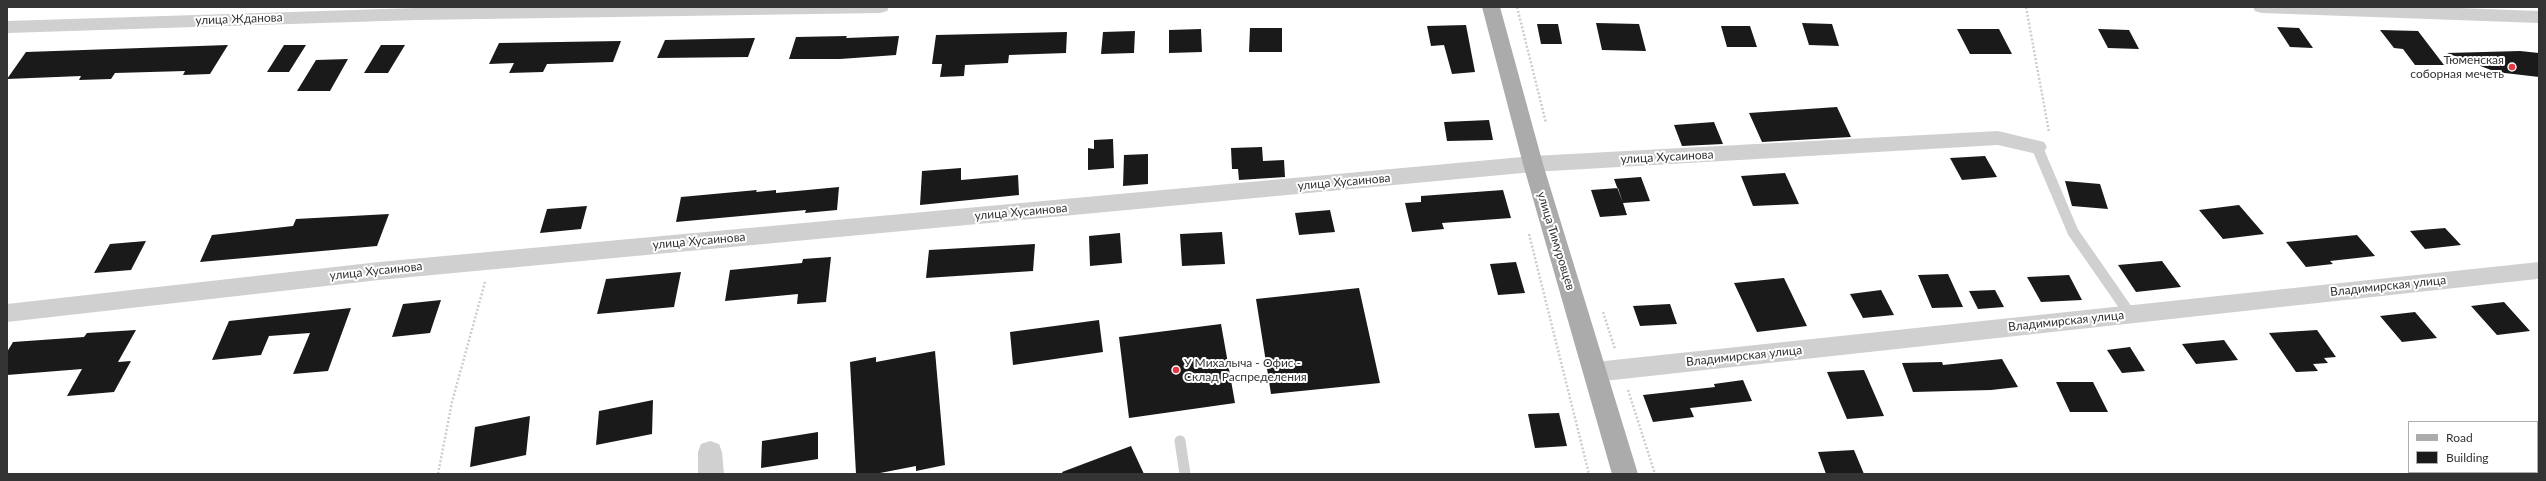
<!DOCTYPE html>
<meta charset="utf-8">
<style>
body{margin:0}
#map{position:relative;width:2546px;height:481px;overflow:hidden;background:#fff;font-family:Lato,sans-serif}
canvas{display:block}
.frame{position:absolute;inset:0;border:8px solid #333;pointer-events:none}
.legend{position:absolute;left:2408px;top:421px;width:130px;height:52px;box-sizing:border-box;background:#fff;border:1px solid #adadad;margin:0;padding:5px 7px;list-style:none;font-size:12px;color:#333}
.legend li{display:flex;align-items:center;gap:8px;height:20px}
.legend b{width:20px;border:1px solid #adadad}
</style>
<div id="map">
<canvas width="2546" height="481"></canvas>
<div class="frame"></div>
<ul class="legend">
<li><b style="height:5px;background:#ababab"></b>Road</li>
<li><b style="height:11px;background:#1a1a1a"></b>Building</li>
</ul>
</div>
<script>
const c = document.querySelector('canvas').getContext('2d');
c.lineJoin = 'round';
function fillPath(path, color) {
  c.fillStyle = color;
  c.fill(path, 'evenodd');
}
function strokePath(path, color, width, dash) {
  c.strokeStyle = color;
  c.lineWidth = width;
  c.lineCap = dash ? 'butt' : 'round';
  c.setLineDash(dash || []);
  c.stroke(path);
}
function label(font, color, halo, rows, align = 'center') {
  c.font = font + ' Lato,sans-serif';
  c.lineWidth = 4;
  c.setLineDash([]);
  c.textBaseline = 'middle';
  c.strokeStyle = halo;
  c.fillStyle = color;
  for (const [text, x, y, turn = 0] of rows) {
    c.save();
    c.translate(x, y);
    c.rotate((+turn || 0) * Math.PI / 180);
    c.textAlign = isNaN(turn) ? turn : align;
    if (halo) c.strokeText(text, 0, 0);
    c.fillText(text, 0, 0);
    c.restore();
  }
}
fillPath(new Path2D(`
 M1596,23l43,1 7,27 -44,-1z
 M1802,23l30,1 7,22 -30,-1z
 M1537,24h21l4,20h-21z
 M1466,25l9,47 -23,2 -8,-29 -13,1 -4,-20z
 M1721,26h29l7,21h-30z
 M2277,27l22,1 14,20 -23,-1z
 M1250,28h32v24h-33z
 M1201,29l1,23 -33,1v-23z
 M1957,29h42l13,25h-42z
 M2098,29l31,1 10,19 -31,-1z
 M2380,30l38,1 26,34h-29l-12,-16 -9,-1z
 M1135,31l-1,22 -33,1 2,-22z
 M1067,32l-1,21 -57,2 -1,8 -43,2 -1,11 -24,1 2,-13h-10l4,-29z
 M847,36l-1,2 53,-2 -3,19 -56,4h-51l7,-22z
 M755,38l-7,19 -91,1 8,-18z
 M621,41l-8,21 -66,2 -4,8 -34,1 5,-10 -25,1 10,-21z
 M228,45l-18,29 -27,1 2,-4 -70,2 -4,6 -32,1 2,-4 -74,3 19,-27z
 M284,45h22l-17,27h-22z
 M381,45h24l-17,28h-24z
 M2520,51l19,2v24l-43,-5 -49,-19z
 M348,59l-18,32h-33l19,-31z
 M1837,107l14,30 -89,5 -13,-29z
 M1489,120l4,20 -46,1 -3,-19z
 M1714,122l9,22 -41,2 -8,-21z
 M1113,139l1,29 -26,2v-22l6,1v-9z
 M1262,147l1,14 21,-1 1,17 -46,3 -1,-11h-6l-1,-21z
 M1148,154v30l-25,2 1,-31z
 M1985,156l12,21 -35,3 -12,-22z
 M961,168v12l57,-5 1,20 -99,10 2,-34z
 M1785,173l14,31 -46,2 -12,-30z
 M1641,177l9,24 -27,2 -9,-24z
 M2065,181l35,3 8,25 -36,-3z
 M839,187l-2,23 -32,3 1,-3 -130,12 5,-25 76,-7 -1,2 20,-2v3z
 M1618,188l9,27 -27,2 -9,-27z
 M1503,190l8,28 -69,5 2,6 -32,3 -7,-29 16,-1v-6z
 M2239,205l25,29 -41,5 -24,-29z
 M587,206l-6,23 -41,4 7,-24z
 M1330,210l5,22 -36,3 -4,-22z
 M389,214l-12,32 -177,16 12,-27 81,-9 3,-7z
 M2445,228l16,17 -36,4 -15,-18z
 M1222,232l3,32 -43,2 -2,-32z
 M1120,233l2,30 -32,3 -1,-30z
 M2357,235l18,21 -45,5 3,3 -27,3 -20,-25z
 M146,241l-15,29 -37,3 16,-29z
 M1035,244l-2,27 -107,7 3,-28z
 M831,257l-5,45 -29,2 1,-10 -73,7 5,-31 72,-7 1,-4z
 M2162,261l19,26 -45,5 -18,-27z
 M1516,262l9,31 -27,2 -8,-31z
 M681,272l-7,35 -77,7 9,-35z
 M1948,274l15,33 -31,1 -14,-33z
 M2069,275l13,25 -41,2 -14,-25z
 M1784,278l23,48 -50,6 -23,-49z
 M1359,288l21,95 -109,11 -15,-95z
 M1881,290l13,25 -31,3 -13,-24z
 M1995,290l9,17 -26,2 -9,-18z
 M441,300l-11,33 -38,4 11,-33z
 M2504,302l26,29 -33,4 -26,-29z
 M1670,304l7,20 -37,2 -7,-20z
 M351,308l-23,63 -35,3 17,-41 -41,3 -8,19 -49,5 17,-39z
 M2415,312l22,26 -35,4 -22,-26z
 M1099,320l4,32 -90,13 -3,-33z
 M1221,324l14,79 -106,15 -10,-81z
 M136,330l-18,32 13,-1 -17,31 -47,4 15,-27 -75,6v-23l6,-10 71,-5 3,-4z
 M2317,330l19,27 -12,1 4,5 -15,1 5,7 -22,1 -27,-39z
 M2224,340l14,20 -42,4 -14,-20z
 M2130,347l15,24 -23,2 -15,-23z
 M935,351l10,114 -29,6v-5l-41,8h-19l-6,-112 26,-5v5z
 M2002,359l16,28 -27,3 -78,2 -11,-29 40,-1 1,3z
 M1864,370l20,46 -37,3 -20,-47z
 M1743,380l9,21 -62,7 4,9 -41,5 -10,-27 72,-8 -1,-3z
 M2056,382h37l15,30h-38z
 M653,400l-1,34 -56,11 3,-34z
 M1559,413l8,33 -32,2 -7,-34z
 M530,416l-4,39 -56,12 5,-40z
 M818,432v27l-57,9 1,-27z
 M1131,446l13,28h-81l-1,-2z
 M1854,450l10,24h-38l-8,-22z`), '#1a1a1a');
strokePath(new Path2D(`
 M1517,7l29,116
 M2026,7l23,125
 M1529,234l60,240
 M1603,312l12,37
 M1628,390l27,84
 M438,474l14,-72 33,-120`), '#cdcdcd', 2.5, [2, 2]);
strokePath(new Path2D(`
 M2037,147l36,85 57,82
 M1180,441l5,33`), '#d0d0d0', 11);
fillPath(new Path2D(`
 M889,7l-2,4 -7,2 -464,7 -409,13v-12l409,-13z
 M2253,7h179l107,4v12l-277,-10 -7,-2z
 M1998,131l46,11 3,5 -3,5 -7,2 -39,-9 -465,27 -1154,108 -372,42v-18l372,-42 1154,-106z
 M2539,262v16l-2,1 -942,103 -8,-3 -4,-7 4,-7 8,-3z
 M710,441l9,3 3,8 2,22h-26v-22l3,-8z`), '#d0d0d0');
fillPath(new Path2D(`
 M1482,7h18l43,157 95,310h-26l-89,-310z`), '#ababab');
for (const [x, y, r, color] of [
 [2512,67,4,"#e63946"],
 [1176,370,4,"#e63946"]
]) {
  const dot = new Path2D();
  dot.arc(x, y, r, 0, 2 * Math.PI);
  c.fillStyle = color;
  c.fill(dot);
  strokePath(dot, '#fff', 1.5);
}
label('12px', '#333', '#fff', [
 ["улица Жданова",239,19,-2],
 ["улица Хусаинова",1667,157,-3],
 ["улица Хусаинова",1344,182,-5],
 ["улица Хусаинова",1021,212,-5],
 ["улица Хусаинова",699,241,-5],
 ["улица Тимуровцев",1556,241,73],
 ["улица Хусаинова",376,271,-6],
 ["Владимирская улица",2388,286,-6],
 ["Владимирская улица",2066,321,-6],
 ["Владимирская улица",1744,356,-6]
]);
label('12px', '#333', '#fff', [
 ["Тюменская",2504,60],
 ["соборная мечеть",2504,74],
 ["У Михалыча - Офис -",1184,363,"left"],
 ["Склад Распределения",1184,377,"left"]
], 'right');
</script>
